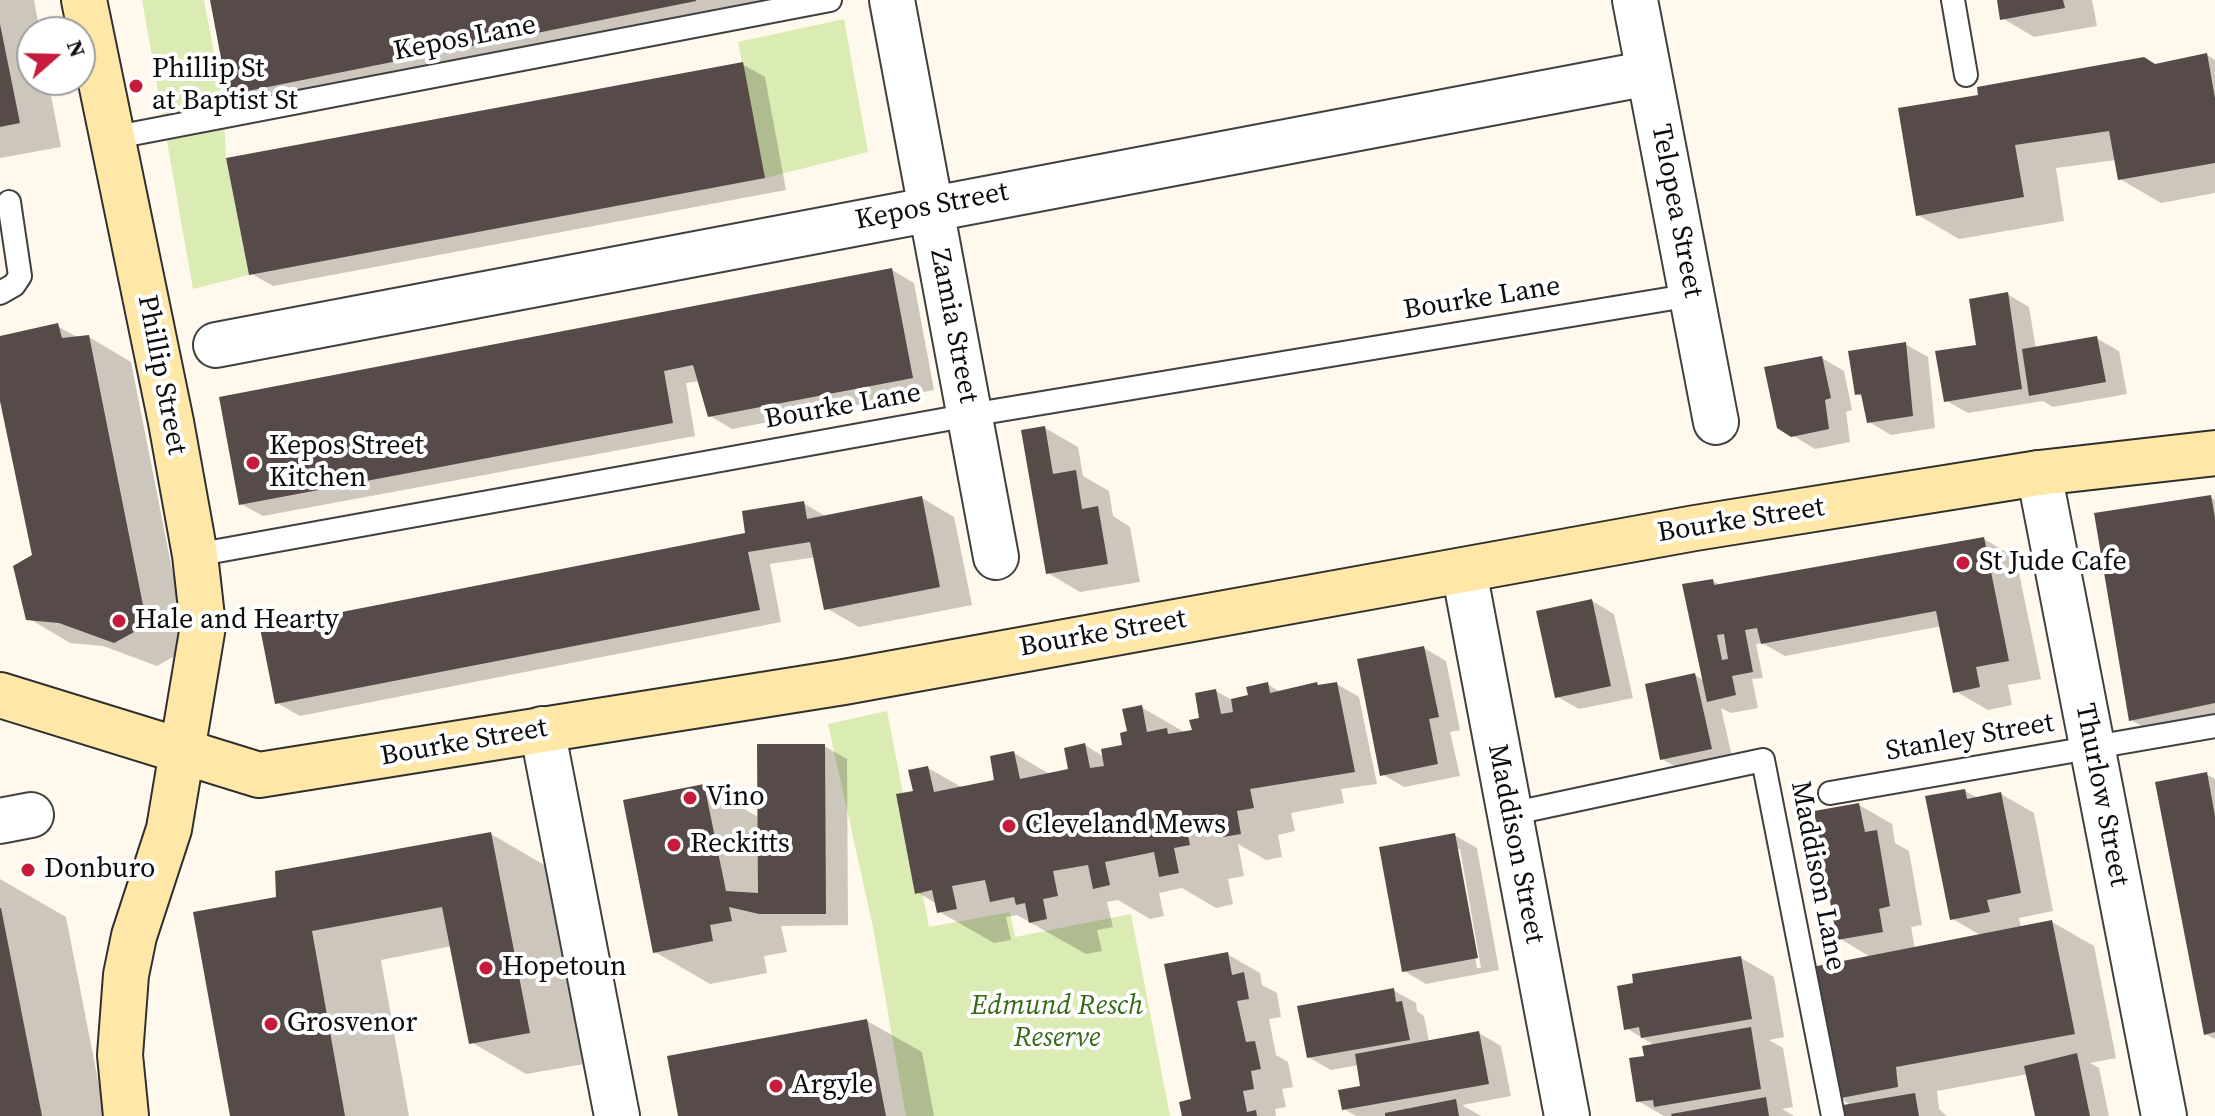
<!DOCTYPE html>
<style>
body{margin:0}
#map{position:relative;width:2215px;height:1116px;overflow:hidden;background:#fff8ec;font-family:"Source Serif 4",serif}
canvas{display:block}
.north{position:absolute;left:16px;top:16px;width:80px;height:80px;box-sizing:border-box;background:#fff;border:2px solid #9e9e9e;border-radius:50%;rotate:70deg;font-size:22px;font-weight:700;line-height:32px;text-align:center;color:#0d0d0d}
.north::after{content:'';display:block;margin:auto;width:28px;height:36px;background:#c71b3d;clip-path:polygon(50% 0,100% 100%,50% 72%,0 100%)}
</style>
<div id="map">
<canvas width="2215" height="1116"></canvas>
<div class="north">N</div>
</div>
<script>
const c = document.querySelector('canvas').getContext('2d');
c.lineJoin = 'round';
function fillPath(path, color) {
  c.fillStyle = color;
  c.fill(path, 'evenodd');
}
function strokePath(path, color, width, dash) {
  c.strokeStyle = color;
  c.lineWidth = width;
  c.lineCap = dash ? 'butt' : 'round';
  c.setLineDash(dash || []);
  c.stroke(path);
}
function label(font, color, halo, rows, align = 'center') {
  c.font = font + ' "Source Serif 4",serif';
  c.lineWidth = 8;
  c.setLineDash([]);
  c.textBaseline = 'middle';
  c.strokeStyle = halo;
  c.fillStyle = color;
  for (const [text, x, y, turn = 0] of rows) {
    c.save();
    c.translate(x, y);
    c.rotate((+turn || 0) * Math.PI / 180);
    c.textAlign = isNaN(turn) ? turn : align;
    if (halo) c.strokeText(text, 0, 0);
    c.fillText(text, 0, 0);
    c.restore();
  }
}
fillPath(new Path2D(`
 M142,0h62l19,101 3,57 23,117 -56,14z
 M844,19l24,133 -103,26 -27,-136z
 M887,711l42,216 81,-15 5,25 116,-23 39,202h-264l-33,-189 -45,-203z`), '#daecb3');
fillPath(new Path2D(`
 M0,0h34l6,32h-8v48h16l13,67 -61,11z
 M212,0h573l-533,106 -22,-13z
 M1999,0h93l5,26 -63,11 -32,-19z
 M2207,55l8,5v133l-54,10 -41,-24 -4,-19 -60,8 8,53 -105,18 -41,-24 63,-118z
 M742,64l23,13 21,113 -513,96 -23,-13z
 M892,270l22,13 20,107 -202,39 -22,-13 -10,-35 -14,2 9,53 -432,80 -22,-12z
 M2007,294l22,13 7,42 60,-11 23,13 8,43 -74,13 -10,-6 -75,12 -23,-13z
 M57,326l22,12 10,-1 42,25 55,278 -8,14 -21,12 -54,-20 -33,-3 -42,-25 6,-63 -34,-164v-53z
 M1905,344l23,13 7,71 -44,7 -22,-13 -5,-24 -7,-4z
 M1822,358l22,13 8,39 -6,2 4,30 -35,7 -23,-14z
 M1045,428l33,19 5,29 26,15 4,25 17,11 10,55 -60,10 -32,-19z
 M2210,497l5,3v235l-43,9 -41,-24z
 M922,498l32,19 18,88 -113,22 -33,-19 -10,-51 -46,7 11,58 -481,94 -23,-13 471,-169 55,-31 24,14z
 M1984,539l32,19 25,121 -33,6 4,20 -24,5 -33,-19 -13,-65 -157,30 -23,-13 -6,1 7,34 -11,1 6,29 -27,5 -10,-5 12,53 -48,11 -23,-13 33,-84 10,6 8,-100 9,5z
 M1592,601l22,13 19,84 -54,11 -23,-13z
 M1424,648l22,13 14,69 -10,2 10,44 -56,11 -22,-13z
 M1267,684l15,9 55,-9 22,13 18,87 -36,5 3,14 -53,10 4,18 -17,4 4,22 -16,3 -28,-16 6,32 -16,3 5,25 -17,4 -34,-20 -23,5 5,23 -14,3 -32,-19 -11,2 6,25 -16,3 5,21 -16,3 -69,-39 -11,2 5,23 -17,3 -56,-32 -1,-7 -20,-12 -2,-99 13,-25 35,20 34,-7 17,-28 37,22 20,-5 14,-25 19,12 20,-11 17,-39 45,26 8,-2 22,-40 16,9 19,-3z
 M824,746l23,13 1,166 -67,1 6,26 -23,4 3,17 -57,11 -55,-32 49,-166 56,32z
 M2206,774l9,5v260l-10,-5z
 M1965,791l13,7 23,-4 33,19 19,98 -34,7 2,10 31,-6 42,24 22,112 -26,5 9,5 10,48h-73l-8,-42 -91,17 2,18 8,7h-100l5,-10 -14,-9 34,-139 -33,-20 20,-133 33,19 3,19 14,8 13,74 -11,2 4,22 67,-13 -31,-18z
 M491,834l55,32 38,198 -58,10 -55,-32 -19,-96 -71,14 28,156h-177l47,-217z
 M1454,835l23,13 22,122 -73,14 -22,-13zM1456,849h4l21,119h-4z
 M0,879l66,38 39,199h-105z
 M1227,954l33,19 2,12 15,8 4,24 -12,2 7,36 12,7 5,25 -11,2 4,18 -11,2 1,7h-92l9,-15z
 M1741,958l33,19 10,60 -15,3 14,8 10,59 -11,2 12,7h-130l-26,-15 8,-43 10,-12 -30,-18z
 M1393,990l23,13 1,8 7,5 5,26 50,-9 22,13 10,50 -49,9 19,11h-125l-12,-7 19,-21 -4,-23 -28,5 -23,-13z
 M867,1021l55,31 12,64h-254z`), '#0003');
fillPath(new Path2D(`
 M210,0h486v1l-468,94z
 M1997,0h66l2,8 -65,12z
 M0,24l20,99 -20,4z
 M2207,53l8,45v65l-97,17 -9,-49 -94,14 9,52 -108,19 -18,-108 80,-13 -1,-8 167,-30 11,7z
 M743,62l22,116 -516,97 -23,-117z
 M892,268l21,110 -205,39 -15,-52 -29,6 9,52 -434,82 -20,-108z
 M2008,292l14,97 -78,13 -9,-51 41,-6 -7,-46z
 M58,323l4,15 27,-3 56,280 -9,16 -22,12 -55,-20 -33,-3 -13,-54 19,-11 -32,-154v-65z
 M2097,336l9,46 -77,14 -7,-47z
 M1906,342l7,74 -46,7 -6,-29 -6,1 -7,-44z
 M1822,356l9,42 -6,2 4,29 -38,8 -14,-9 -13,-61z
 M1045,426l8,48 23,-4 6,39 16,-3 10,58 -62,10 -25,-144z
 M2211,495l4,23v185l-86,18 -35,-208z
 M922,496l18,91 -116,23 -14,-68 -62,10 12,58 -485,94 -15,-76 485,-95 -3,-22 62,-10 3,18z
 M1984,537l25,124 -33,6 4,20 -27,6 -17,-82 -175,33 -4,-16 -12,2 8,42 -21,4 4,19 -29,7 -25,-118 31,-5 1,6zM1724,634l4,25 -6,1 -5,-25z
 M1592,599l19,87 -56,12 -19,-87z
 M1424,646l15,71 -10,2 9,45 -58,12 -23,-117z
 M1695,673l17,76 -52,11 -15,-76z
 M1268,682l2,11 47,-11 1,3 19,-3 18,90 -105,17 4,19 -17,3 4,23 -18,3 -5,-23 -33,6 5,25 -16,3 5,25 -20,4 -5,-25 -49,10 5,23 -17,4 -5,-24 -35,6 5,25 -15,3 4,20 -18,4 -4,-20 -9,2 -2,-8 -24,5 -5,-22 -33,6 5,23 -20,4 -5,-23 -17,4 -19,-100 17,-3 -5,-21 20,-4 6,26 60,-12 -4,-24 24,-5 6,28 48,-10 -4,-21 21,-5 5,25 14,-2 -3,-17 21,-4 -2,-12 7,-2 -5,-22 20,-4 5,27 20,-4 1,6 24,-4 -3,-10 10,-2 -4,-25 21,-4 5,25 12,-2 -2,-13 17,-4 -2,-8z
 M757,744h68l1,170h-67l-30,-7 3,14 -22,4 3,16 -60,12 -30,-153 81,-16 22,107 32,2z
 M2207,772l8,44v216l-11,3 -49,-253z
 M1965,789l2,10 34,-7 20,101 -34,7 3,12 -40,8 -25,-124z
 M1859,803l6,29 12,-2 13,76 -11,3 4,23 -46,8 -23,-129z
 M491,832l39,201 -61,11 -27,-137 -130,24 33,185h-115l-37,-204 83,-15 -1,-26z
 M1455,833l23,125 -76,14 -23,-125z
 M0,908h1l41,208h-42z
 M2052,920l23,114 -179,33 2,20 -62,12 -24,-132z
 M1228,952l4,23 12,-3 5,27 -12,2 9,41 9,-1 6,28 -10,2 3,18 -11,2 4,21 9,-2 1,6h-75l-3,-14 12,-3 -27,-135z
 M1741,956l11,63 -111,19 -2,-11 -15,3 -7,-44 16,-3 -1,-9z
 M1394,988l2,14 6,-1 8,39 -103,18 -10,-52z
 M867,1019l19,97h-208l-11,-60z
 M1751,1027l10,62 -107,18 -1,-7 -17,2 -7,-44 15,-2 -2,-10z
 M1479,1031l10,53 -147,26 -4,-20 22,-4 -5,-32z
 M2077,1053l13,63h-55l-11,-50z
 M1915,1093l4,23h-74l-2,-11z
 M1766,1097l3,19h-97l-1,-2z
 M1456,1099l3,17h-74v-3z`), '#564b48');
const lane = new Path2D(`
 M1953,0l13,75
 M111,138l719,-138
 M0,293l14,-8 6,-9 -11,-74
 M195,555l775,-140 722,-120
 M1830,793l385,-67
 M1510,814l253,-54 70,356`);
const street = new Path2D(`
 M892,0l104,557
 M1635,0l81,422
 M216,345l1433,-272
 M2039,473l125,643
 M1464,571l103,545
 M542,729l75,387
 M0,821l31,-6`);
const secondary = new Path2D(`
 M84,0l87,422 24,133 8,71 -34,203 -35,107 -8,39 -6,80 6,61
 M0,695l259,80 585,-93 851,-154 344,-55 176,-20`);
strokePath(lane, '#404040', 26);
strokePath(street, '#404040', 48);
strokePath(secondary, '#2f2f2f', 48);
strokePath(lane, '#fff', 22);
strokePath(street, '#fff', 44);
strokePath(secondary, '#ffe8a7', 44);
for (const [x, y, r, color] of [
 [136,86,8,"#c71b3d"],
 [253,463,8,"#c71b3d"],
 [1963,563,8,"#c71b3d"],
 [119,621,8,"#c71b3d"],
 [690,798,8,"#c71b3d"],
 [1009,826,8,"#c71b3d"],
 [674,845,8,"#c71b3d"],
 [28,870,8,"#c71b3d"],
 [486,968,8,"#c71b3d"],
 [271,1024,8,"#c71b3d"],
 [776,1086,8,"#c71b3d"]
]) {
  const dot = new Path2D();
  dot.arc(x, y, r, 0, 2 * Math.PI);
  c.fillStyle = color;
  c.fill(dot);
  strokePath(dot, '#fff', 3);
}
label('28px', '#0d0d0d', '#fff', [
 ["Kepos Lane",465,39,-11],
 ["Kepos Street",932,207,-11],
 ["Telopea Street",1676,211,79],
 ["Bourke Lane",1482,299,-9],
 ["Zamia Street",953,326,79],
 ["Phillip Street",161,375,79],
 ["Bourke Lane",843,407,-10],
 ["Bourke Street",1741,521,-9],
 ["Bourke Street",1103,634,-10],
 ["Stanley Street",1970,738,-10],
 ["Bourke Street",464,743,-10],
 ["Thurlow Street",2101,795,79],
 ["Maddison Street",1515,844,79],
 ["Maddison Lane",1817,876,79]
]);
label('28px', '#0d0d0d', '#fff', [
 ["Phillip St",152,70],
 ["at Baptist St",152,102],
 ["Kepos Street",269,447],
 ["Kitchen",269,479],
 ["St Jude Cafe",1979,563],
 ["Hale and Hearty",135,621],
 ["Vino",706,798],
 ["Cleveland Mews",1025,826],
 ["Reckitts",690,845],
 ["Donburo",44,870],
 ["Hopetoun",502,968],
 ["Grosvenor",287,1024],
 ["Argyle",792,1086]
], 'left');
label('italic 28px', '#366918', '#fff', [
 ["Edmund Resch",1057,1007],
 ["Reserve",1057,1039]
]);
</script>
